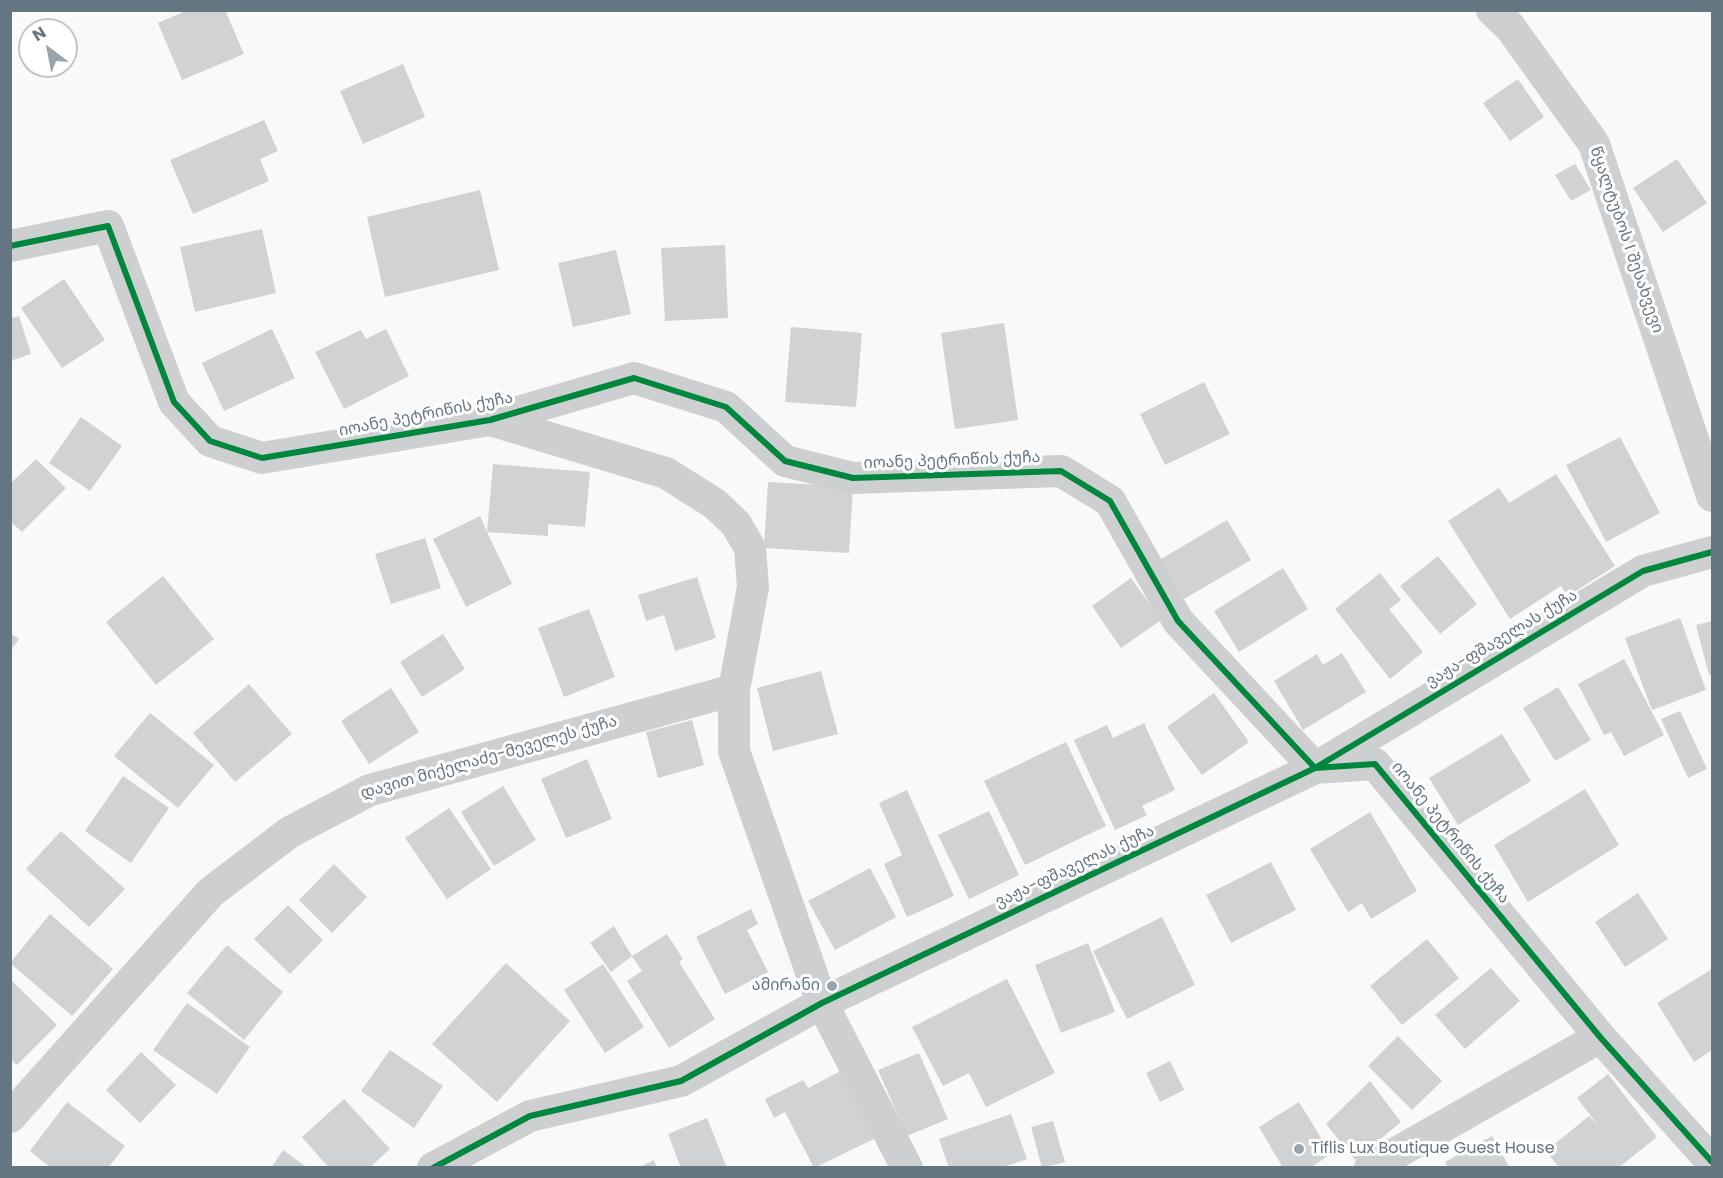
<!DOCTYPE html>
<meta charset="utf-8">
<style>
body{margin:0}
#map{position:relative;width:1723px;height:1178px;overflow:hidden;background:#f9f9f9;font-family:Poppins,sans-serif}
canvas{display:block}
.frame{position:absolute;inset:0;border:12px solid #657683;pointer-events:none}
.north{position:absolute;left:18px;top:18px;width:60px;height:60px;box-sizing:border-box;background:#fff;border:2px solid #c1c8cd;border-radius:50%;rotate:328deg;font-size:16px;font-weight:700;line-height:24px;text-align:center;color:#657683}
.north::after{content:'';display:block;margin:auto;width:21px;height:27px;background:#99a4ac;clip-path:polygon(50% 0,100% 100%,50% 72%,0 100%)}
</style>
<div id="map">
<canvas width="1723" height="1178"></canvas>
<div class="frame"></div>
<div class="north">N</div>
</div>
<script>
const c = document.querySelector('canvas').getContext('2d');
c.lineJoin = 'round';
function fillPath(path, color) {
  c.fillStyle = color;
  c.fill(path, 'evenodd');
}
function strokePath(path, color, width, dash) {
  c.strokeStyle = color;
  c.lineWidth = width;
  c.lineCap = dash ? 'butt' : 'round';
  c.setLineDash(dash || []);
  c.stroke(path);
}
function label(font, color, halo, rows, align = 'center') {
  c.font = font + ' Poppins,"Noto Sans Georgian",sans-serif';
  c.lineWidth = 6;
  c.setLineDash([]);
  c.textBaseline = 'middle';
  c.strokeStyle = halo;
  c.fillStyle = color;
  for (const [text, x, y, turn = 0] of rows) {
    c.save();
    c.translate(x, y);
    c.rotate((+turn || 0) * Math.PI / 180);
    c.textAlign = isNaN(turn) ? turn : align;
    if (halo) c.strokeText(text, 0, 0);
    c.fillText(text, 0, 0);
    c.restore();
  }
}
fillPath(new Path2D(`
 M188,10h37l19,44 -62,26 -24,-57z
 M403,64l22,53 -62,27 -23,-53z
 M1518,79l26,38 -34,24 -27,-38z
 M264,120l14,31 -18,8 9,22 -76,33 -23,-54z
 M1677,159l30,44 -44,29 -30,-44z
 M1575,164l16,26 -20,11 -16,-26z
 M480,190l19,80 -114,27 -18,-80z
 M262,229l14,64 -81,19 -15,-65z
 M725,245l3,73 -63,3 -4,-73z
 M616,250l15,64 -58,13 -15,-64z
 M64,279l41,61 -43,28 -41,-60z
 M19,316l12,38 -21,7v-42z
 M1004,323l14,97 -63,9 -14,-96z
 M791,327l71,6 -6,74 -71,-5z
 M272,329l23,49 -71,33 -22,-48z
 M386,329l23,47 -65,33 -29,-57 46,-22 5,9z
 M1204,382l26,52 -65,31 -25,-51z
 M81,417l41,29 -32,45 -41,-28z
 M1620,437l40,76 -54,29 -40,-77z
 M36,459l30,29 -44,44 -12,-11v-37z
 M493,464l97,8 -5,55 -37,-3v12l-61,-4 25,52 -46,23 -33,-68 47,-23 7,16z
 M1556,474l59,92 -47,30 -7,-10 -51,33 -62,-98 51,-33 10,15z
 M768,482l85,5 -4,66 -85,-5z
 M1227,520l24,40 -67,39 -23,-40z
 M425,538l16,50 -50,16 -16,-50z
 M1438,556l39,48 -37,30 -40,-48z
 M1283,568l25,41 -69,43 -25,-41z
 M1380,573l21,27 -12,9 34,43 -33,27 -55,-70z
 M163,576l51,63 -58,46 -50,-63z
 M697,577l19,61 -41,13 -11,-36 -18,6 -8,-26z
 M1131,578l30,42 -40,28 -29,-42z
 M589,609l26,68 -51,20 -26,-69z
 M1680,618l26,72 -54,20 -27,-72z
 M1712,621v53l-3,1 -13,-50z
 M10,633l9,6 -9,12z
 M443,634l22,35 -43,28 -22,-35z
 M1342,653l24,39 -63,38 -29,-49 43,-27 6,11z
 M1624,659l40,76 -40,21 -13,-24 -7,3 -26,-51z
 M821,671l17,63 -65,17 -16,-63z
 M249,684l43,50 -57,48 -42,-49z
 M1558,687l33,53 -36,21 -32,-53z
 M391,688l28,44 -50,32 -28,-43z
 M1214,693l35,49 -47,33 -35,-48z
 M1680,711l27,58 -19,9 -27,-59z
 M150,713l64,52 -36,43 -64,-52z
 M692,720l12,45 -46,13 -12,-46z
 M1144,723l31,67 -33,16 5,9 -32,15 -41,-90 33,-15 6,13z
 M1502,734l29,47 -73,44 -29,-47z
 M1066,742l40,84 -81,39 -41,-84z
 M587,759l25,60 -46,19 -25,-59z
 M123,776l46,32 -38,55 -46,-32z
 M503,786l33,54 -42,26 -33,-54z
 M1585,789l34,56 -91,57 -34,-57z
 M907,790l47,106 -47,21 -23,-53 18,-9 -23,-52z
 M449,808l42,61 -44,30 -42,-61z
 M989,811l30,64 -50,24 -31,-64z
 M1370,812l47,79 -46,28 -9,-16 -14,9 -38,-63z
 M61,831l64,58 -36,38 -63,-58z
 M1271,862l25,48 -65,33 -25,-48z
 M334,864l33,33 -35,36 -33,-33z
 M870,868l26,49 -61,33 -27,-49z
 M1638,893l30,46 -43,28 -30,-45z
 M288,905l35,35 -33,34 -36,-35z
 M751,909l7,15 -11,6 21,42 -43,22 -29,-57z
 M50,914l63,55 -41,47 -62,-53z
 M1162,917l33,68 -68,34 -34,-68z
 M614,926l18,30 35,-22 16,25 -4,3 36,57 -46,29 -42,-67 15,-10 -10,-15 -21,16 -21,-29z
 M1427,939l32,39 -57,47 -32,-39z
 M1088,943l27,69 -54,21 -26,-68z
 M227,945l56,47 -39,48 -57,-47z
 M506,963l64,58 -73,81 -65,-58z
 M603,964l41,63 -39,26 -41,-63z
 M1491,968l29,33 -55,48 -30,-34z
 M1712,969v81l-18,12 -37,-59z
 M10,979l47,46 -40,40 -7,-6z
 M1007,979l48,94 -69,34 -17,-34 -26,13 -31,-59z
 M187,1003l63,44 -33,47 -64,-44z
 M1398,1036l44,45 -30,29 -44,-44z
 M390,1050l53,36 -29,42 -53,-37z
 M141,1052l35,33 -36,38 -34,-33z
 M919,1053l29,66 -41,17 -29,-66z
 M1170,1061l14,29 -24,12 -14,-29z
 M843,1070l35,67 -64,31 -29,-56 -11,6 -9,-19 38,-19 5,8z
 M1608,1074l49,63 -39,31h-59l-13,-17 43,-35 9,9 -21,-27z
 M1370,1081l31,41 -46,38 -29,-36z
 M344,1099l46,50 -21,19h-40l-27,-31z
 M67,1102l58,44 -17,22h-57l-21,-17z
 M1299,1102l32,52 -21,14h-27l-24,-41z
 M1011,1114l16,45 -26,9h-52l-10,-29z
 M707,1118l20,50h-46l-13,-34z
 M1053,1121l12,41 -23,6 -11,-41z
 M1492,1136l18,32h-62l-3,-6z
 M283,1150l25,18h-37z
 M654,1160l3,8h-20z`), '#d0d2d3');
strokePath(new Path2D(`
 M1492,10l18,17 84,117 118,352
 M10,246l98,-20 66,176 36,39 52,17 228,-38 144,-42 92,29 59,54 68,17 208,-7 49,30 68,120 137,147 60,-4 225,273 112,125
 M490,420l176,53 49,31 21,20 14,24 3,39 -19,103v61l88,252 85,165
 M10,1117l201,-225 79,-60 80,-42 364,-100
 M433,1168l97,-52 151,-35 141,-78 493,-235 328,-197 69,-19
 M1370,1168l230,-131`), '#cecfd0', 32);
strokePath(new Path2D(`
 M10,246l98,-20 66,176 36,39 52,17 228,-38 144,-42 92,29 59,54 68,17 208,-7 49,30 68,120 137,147 60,-4 225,273 112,125
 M433,1168l97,-52 151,-35 141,-78 493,-235 328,-197 69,-19`), '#00873e', 6);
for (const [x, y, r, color] of [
 [832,986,6,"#99a4ac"],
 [1299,1149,6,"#99a4ac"]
]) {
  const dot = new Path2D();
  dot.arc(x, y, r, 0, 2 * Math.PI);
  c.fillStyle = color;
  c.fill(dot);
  strokePath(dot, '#fff', 2);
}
label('16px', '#657683', '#fff', [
 ["წყალტუბოს I შესახვევი",1626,240,71],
 ["იოანე პეტრიწის ქუჩა",426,415,-11],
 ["იოანე პეტრიწის ქუჩა",952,461,-2],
 ["ვაჟა-ფშაველას ქუჩა",1502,639,-31],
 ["დავით მიქელაძე-მეველეს ქუჩა",489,758,-16],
 ["იოანე პეტრიწის ქუჩა",1450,833,51],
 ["ვაჟა-ფშაველას ქუჩა",1075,867,-25]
]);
label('16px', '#657683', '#fff', [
 ["ამირანი",820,986],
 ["Tiflis Lux Boutique Guest House",1311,1149,"left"]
], 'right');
</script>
